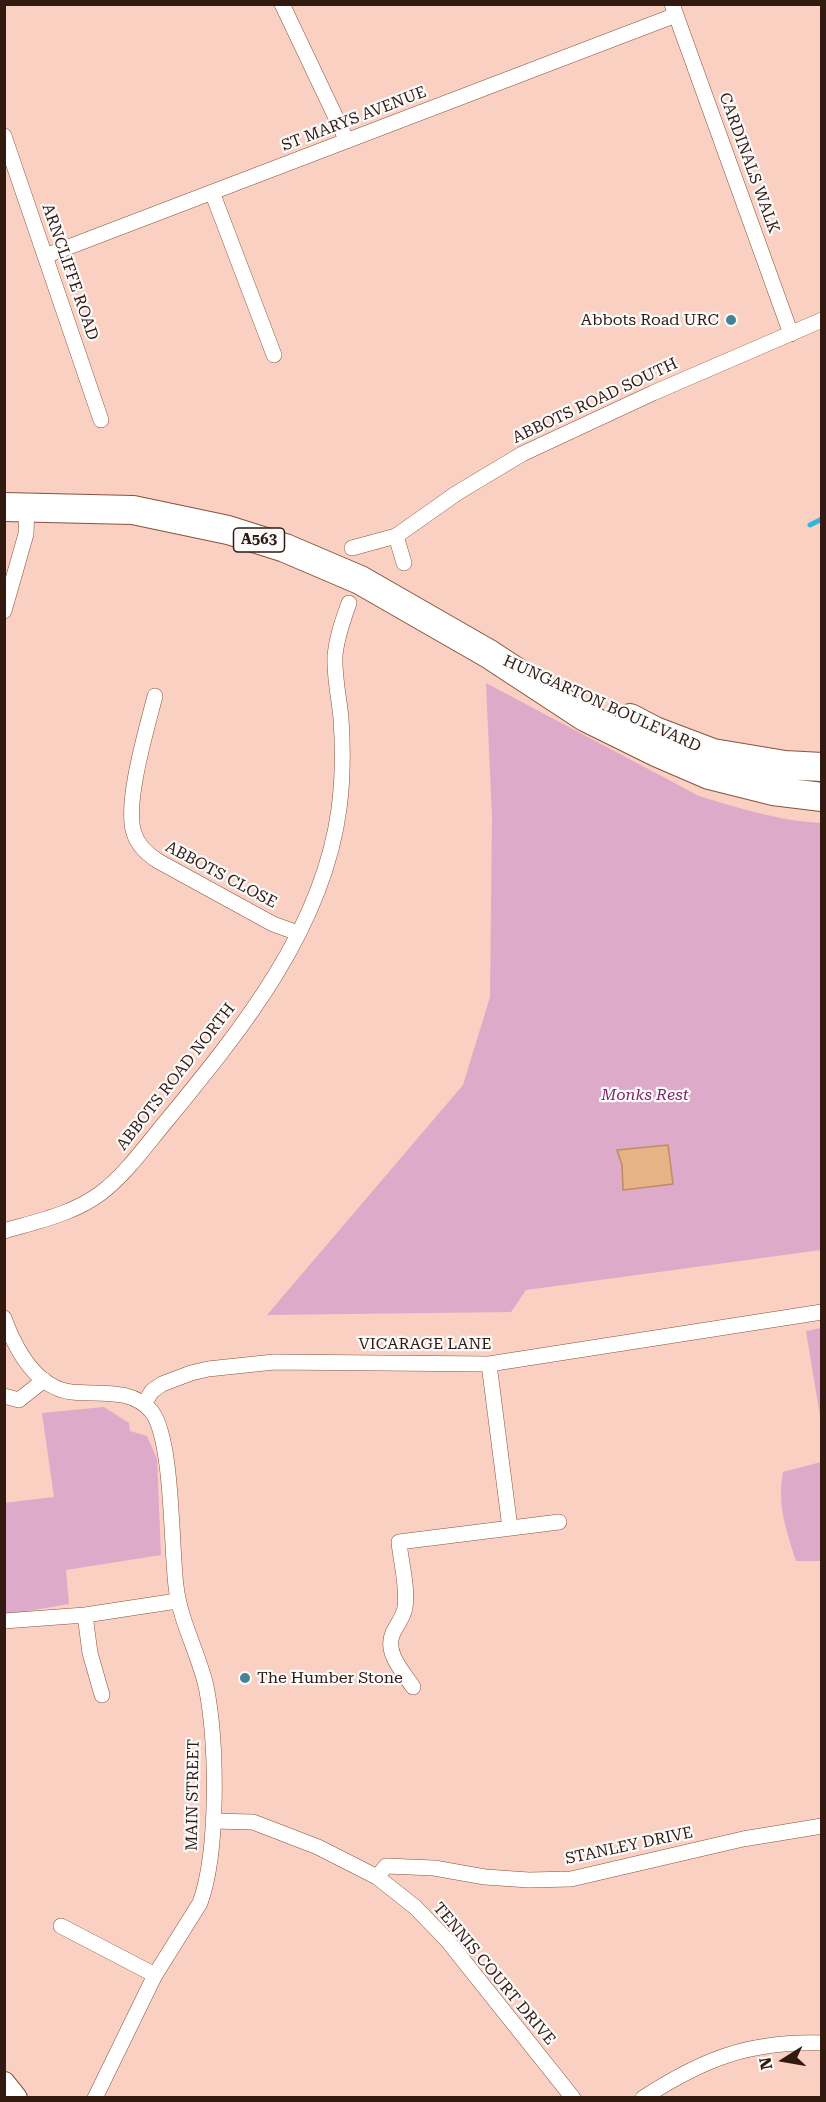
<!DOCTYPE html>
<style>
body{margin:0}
#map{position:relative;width:826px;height:2102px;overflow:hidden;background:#f9d0c1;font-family:"Roboto Serif",serif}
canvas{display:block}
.frame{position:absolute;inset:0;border:6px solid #321a11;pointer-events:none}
.north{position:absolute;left:754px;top:2030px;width:60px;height:60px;-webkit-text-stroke:4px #fbfbfb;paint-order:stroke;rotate:259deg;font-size:16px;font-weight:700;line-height:24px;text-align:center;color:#321a11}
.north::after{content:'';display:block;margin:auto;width:21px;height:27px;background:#321a11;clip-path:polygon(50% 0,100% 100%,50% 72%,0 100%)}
</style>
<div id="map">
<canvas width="826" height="2102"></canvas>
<div class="frame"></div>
<div class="north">N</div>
</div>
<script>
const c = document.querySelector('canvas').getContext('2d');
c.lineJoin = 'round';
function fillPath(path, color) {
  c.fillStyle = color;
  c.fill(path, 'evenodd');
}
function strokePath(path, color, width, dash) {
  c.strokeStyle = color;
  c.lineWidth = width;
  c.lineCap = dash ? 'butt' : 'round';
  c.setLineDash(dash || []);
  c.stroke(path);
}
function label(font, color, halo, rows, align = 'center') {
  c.font = font + ' "Roboto Serif",serif';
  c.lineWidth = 4.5;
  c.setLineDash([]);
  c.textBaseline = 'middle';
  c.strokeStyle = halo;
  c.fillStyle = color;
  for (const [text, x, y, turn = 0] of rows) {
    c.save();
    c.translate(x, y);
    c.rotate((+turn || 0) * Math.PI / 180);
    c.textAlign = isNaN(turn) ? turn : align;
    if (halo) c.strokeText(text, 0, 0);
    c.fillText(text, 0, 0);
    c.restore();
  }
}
fillPath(new Path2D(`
 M486,683l213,113c39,12 81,25 122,27v427l-295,40 -15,22 -244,3 196,-230 27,-88 2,-180z
 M821,1328h1l-1,94 -15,-91z
 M104,1407l25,16 1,8 17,5 10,23 4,96 -95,15 3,34 -64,11 -1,-112 50,-6 -12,-84z
 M821,1462v99h-25c-10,-32 -19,-55 -13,-89z`), '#ddaaca');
strokePath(new Path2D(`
 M810,525l12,-6`), '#34b6da', 5);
const building = new Path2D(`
 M668,1145l5,39 -50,6 -1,-25 -5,-15z`);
fillPath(building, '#e6b286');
strokePath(building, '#be8c61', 1.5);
const street = new Path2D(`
 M282,4l65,137
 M672,4l119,330
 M4,136l97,284
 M212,192l62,163
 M45,256l631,-241
 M396,536l8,27
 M352,548l44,-12 61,-43 65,-39 131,-61 169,-73
 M4,611l22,-77 1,-28
 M155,696c-8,32 -31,108 -21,137 4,13 13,21 24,28l115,63 25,9
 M4,1231c34,-10 69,-17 97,-38 26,-20 46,-49 67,-74 74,-90 155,-190 171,-310 4,-30 4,-61 2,-91 -2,-21 -7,-41 -6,-63 2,-19 8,-35 14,-52
 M4,1318c11,30 31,69 67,74 27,3 61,-5 81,20 21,28 19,135 24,174 4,35 22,66 30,100 11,55 13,165 -6,217l-45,72 -60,123
 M489,1364l21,164
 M4,1396l15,4 25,-20
 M144,1404l8,-13 10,-7 29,-11 17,-4 66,-7 215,2 333,-52
 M85,1615l5,38 12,42
 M4,1621l81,-6 92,-14
 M413,1687c-10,-15 -29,-35 -20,-54 4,-9 10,-15 12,-25 3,-21 -4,-45 -6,-66l160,-20
 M213,1821l40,1 65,25 59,30 38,30 32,33 126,158
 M377,1877l9,-11 48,2 51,9 44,3 42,-1 172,-40 79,-13
 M61,1926l94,49
 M643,2098c60,-39 106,-57 179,-55`);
const secondary = new Path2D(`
 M4,2083l12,15`);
const highway = new Path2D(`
 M4,507l129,3 95,20 57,18 75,32 129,74 96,63 73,36 51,22 64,16 49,6
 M630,718l25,13 58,22 72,12 37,2`);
strokePath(street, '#8a513b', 16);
strokePath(secondary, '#8a513b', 24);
strokePath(highway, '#8a513b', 30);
strokePath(street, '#fff', 15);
strokePath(secondary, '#fff', 22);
strokePath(highway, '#fff', 28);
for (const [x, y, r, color] of [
 [731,320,6,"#438297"],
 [245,1678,6,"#438297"]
]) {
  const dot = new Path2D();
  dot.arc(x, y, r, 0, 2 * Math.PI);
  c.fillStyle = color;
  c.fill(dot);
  strokePath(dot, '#fbfbfb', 2);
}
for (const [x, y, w] of [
 [259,540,51]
]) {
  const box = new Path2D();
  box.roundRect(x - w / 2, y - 12, w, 24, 4.5);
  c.fillStyle = '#fbfbfb';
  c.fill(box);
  strokePath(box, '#321a11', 1.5);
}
label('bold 15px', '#321a11', null, [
 ["A563",259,540]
]);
label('16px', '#321a11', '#fbfbfb', [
 ["ST MARYS AVENUE",354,119,-21],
 ["CARDINALS WALK",749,163,70],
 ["ARNCLIFFE ROAD",70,272,71],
 ["ABBOTS ROAD SOUTH",595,401,-25],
 ["HUNGARTON BOULEVARD",602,704,24],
 ["ABBOTS CLOSE",221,875,28],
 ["ABBOTS ROAD NORTH",176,1077,-52],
 ["VICARAGE LANE",425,1344],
 ["MAIN STREET",193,1795,-89],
 ["STANLEY DRIVE",629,1846,-12],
 ["TENNIS COURT DRIVE",494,1974,50]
]);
label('16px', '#321a11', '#fbfbfb', [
 ["Abbots Road URC",719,320],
 ["The Humber Stone",257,1678,"left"]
], 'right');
label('italic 16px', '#7e1f64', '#fbfbfb', [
 ["Monks Rest",645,1095]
]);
</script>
